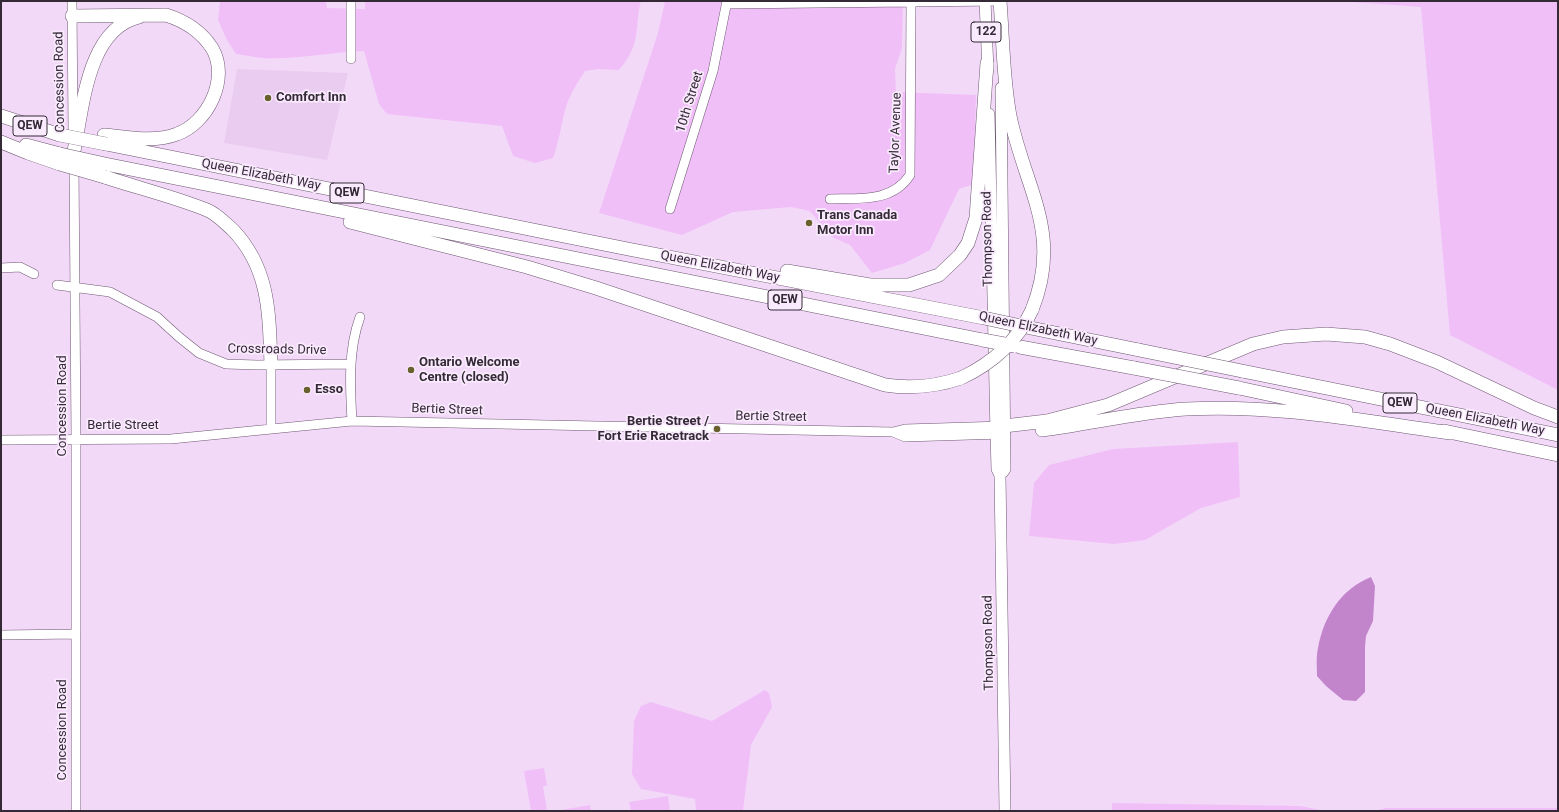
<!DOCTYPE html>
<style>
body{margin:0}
#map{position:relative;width:1559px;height:812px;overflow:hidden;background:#f3d9f8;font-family:Roboto,sans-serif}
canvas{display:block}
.frame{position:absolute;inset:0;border:2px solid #342a36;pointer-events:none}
</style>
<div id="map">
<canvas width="1559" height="812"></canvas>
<div class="frame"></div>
</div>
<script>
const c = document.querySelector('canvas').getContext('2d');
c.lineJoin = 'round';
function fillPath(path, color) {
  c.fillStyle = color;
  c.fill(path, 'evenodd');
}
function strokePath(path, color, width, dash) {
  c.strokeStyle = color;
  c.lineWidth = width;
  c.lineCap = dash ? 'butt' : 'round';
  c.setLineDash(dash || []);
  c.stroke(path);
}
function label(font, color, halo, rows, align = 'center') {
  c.font = font + ' Roboto,sans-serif';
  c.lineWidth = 3.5;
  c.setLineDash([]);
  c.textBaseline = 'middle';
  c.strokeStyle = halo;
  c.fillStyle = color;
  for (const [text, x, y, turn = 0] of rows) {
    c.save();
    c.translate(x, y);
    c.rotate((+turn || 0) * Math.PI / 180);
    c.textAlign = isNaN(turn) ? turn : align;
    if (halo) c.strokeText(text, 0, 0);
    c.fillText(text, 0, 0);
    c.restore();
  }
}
fillPath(new Path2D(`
 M237,69l111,4 -21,87 -103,-17z`), '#eaccf0');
fillPath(new Path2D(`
 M220,1h106l1,7 38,1v-8h276c-5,17 -2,38 -11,53 -3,6 -7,11 -11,16l-20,-1 -14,2c-8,12 -16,25 -20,39 -4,16 -6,32 -12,48l-18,5 -22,-7 -11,-30 -115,-12 -8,-10 -15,-53c-34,1 -69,9 -103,7 -8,-1 -16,-3 -25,-4l-9,-14 -9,-20z
 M665,1h238l-1,47 -7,21 1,23 80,3 -2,79 -3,11 -12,4 -29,61 -25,13 -33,10 -22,-28 -18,-8 -22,-26 -19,-4 -58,5 -51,23 -83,-22 59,-180z
 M1338,1h220v389l-108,-55 -29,-328z
 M1238,442l2,55 -39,11 -56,32 -31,4 -85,-8 5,-53 15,-18 64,-16z
 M765,690l4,3 3,14 -21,38 -8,66h-47l-1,-12 -54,-10 -9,-15 2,-53 7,-15 10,-4 61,19z
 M544,768l3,18h-4l4,25h-16l-7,-40z
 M668,796l2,15h-39l-2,-9z
 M1112,803l188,3 25,5h-213z
 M590,805l1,6h-36z
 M1386,808h172v3h-185z`), '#f0bff8');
fillPath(new Path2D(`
 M1371,577l4,9 -2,35 -7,15 -1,11v45l-9,9 -13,-1 -17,-14 -9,-10c0,-9 -1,-20 1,-28 6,-32 23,-59 53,-71z`), '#c285cc');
const minor = new Path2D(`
 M72,1l1,129
 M351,1v58
 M727,4l273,-3
 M74,162l2,277v372
 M830,199c28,-1 62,4 80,-24l1,-172
 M670,209l43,-138 14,-70
 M1,268l19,-1 14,7
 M57,285l53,7 47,25 22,20 20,16 27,11 31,1 94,-1
 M352,421c-2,-35 -4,-71 8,-104
 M271,429v-65
 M893,432l12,5 98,-3
 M1,440l170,-1 181,-18 541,11 12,-3 98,-3
 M1,635l75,-1`);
const major = new Path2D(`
 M985,1l3,69
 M1001,88l4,381 -2,3
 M989,114l7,320 1,35 3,6 5,336`);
const highway = new Path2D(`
 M1000,1c3,38 3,78 10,115 15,73 53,117 22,194
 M72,16l94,-1c19,6 35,16 46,33 18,30 -4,75 -35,86 -23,9 -50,3 -73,1
 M1,116l59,19
 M1,142l27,11 32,11
 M106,144l522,105 356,69
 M26,145l34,9
 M74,151c9,-43 13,-122 65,-134
 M105,164l878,176
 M105,177c33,11 70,20 102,33 10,4 18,13 26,20 37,39 36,84 38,134
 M350,222l177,45 69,21 289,97c27,4 50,2 76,-7
 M787,271l83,14h39l30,-10 21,-20 8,-12 8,-25 11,-155
 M1021,326l118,24
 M1020,347l114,21
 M1242,371l316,64
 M1239,388l107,23
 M1004,426l43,-5 61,-16 145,-61 30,-7 43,-3 39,3 25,7 47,18 97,46 24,9
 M1042,430c48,-6 96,-18 144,-21 89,-5 177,12 265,24
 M1444,431l114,24`);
strokePath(minor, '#6e5772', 10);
strokePath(major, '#6e5772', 12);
strokePath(highway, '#6e5772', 14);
strokePath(minor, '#fff', 9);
strokePath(major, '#fff', 11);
strokePath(highway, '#fff', 13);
const highwayBridge = new Path2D(`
 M60,135l46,9
 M60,154l45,10
 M60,164l45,13
 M984,318l37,8
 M983,340l32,6
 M1139,350l103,21
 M1134,368l105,20
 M961,378c32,-15 56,-36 71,-68`);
strokePath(highwayBridge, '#6e5772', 14, []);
strokePath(highwayBridge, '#fff', 13);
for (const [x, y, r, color] of [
 [268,98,4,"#68612d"],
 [809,223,4,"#68612d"],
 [411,370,4,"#68612d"],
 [307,390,4,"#68612d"],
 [717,429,4,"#68612d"]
]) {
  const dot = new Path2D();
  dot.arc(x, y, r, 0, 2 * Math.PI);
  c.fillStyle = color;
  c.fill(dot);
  strokePath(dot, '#faeafd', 1.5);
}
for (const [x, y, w] of [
 [986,32,30],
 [30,126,34],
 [347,193,34],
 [785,300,34],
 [1400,403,34]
]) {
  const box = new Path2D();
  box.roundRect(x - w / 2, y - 10, w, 20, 3);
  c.fillStyle = '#faeafd';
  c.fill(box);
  strokePath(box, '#342a36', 1);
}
label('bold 12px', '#342a36', null, [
 ["122",986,32],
 ["QEW",30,126],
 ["QEW",347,193],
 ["QEW",785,300],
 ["QEW",1400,403]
]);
label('13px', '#342a36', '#faeafd', [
 ["Concession Road",60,82,-91],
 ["10th Street",690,102,-73],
 ["Taylor Avenue",896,133,-88],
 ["Queen Elizabeth Way",261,175,11],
 ["Thompson Road",988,239,-91],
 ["Queen Elizabeth Way",720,267,11],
 ["Queen Elizabeth Way",1038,329,12],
 ["Crossroads Drive",277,350,1],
 ["Concession Road",63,406,-90],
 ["Bertie Street",447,410,2],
 ["Bertie Street",771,417,1],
 ["Queen Elizabeth Way",1485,420,11],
 ["Bertie Street",123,426],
 ["Thompson Road",989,643,-91],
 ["Concession Road",63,730,-90]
]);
label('bold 13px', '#342a36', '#faeafd', [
 ["Comfort Inn",276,98],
 ["Trans Canada",817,216],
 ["Motor Inn",817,231],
 ["Ontario Welcome",419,363],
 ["Centre (closed)",419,378],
 ["Esso",315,390],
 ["Bertie Street /",709,422,"right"],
 ["Fort Erie Racetrack",709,437,"right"]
], 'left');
</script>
